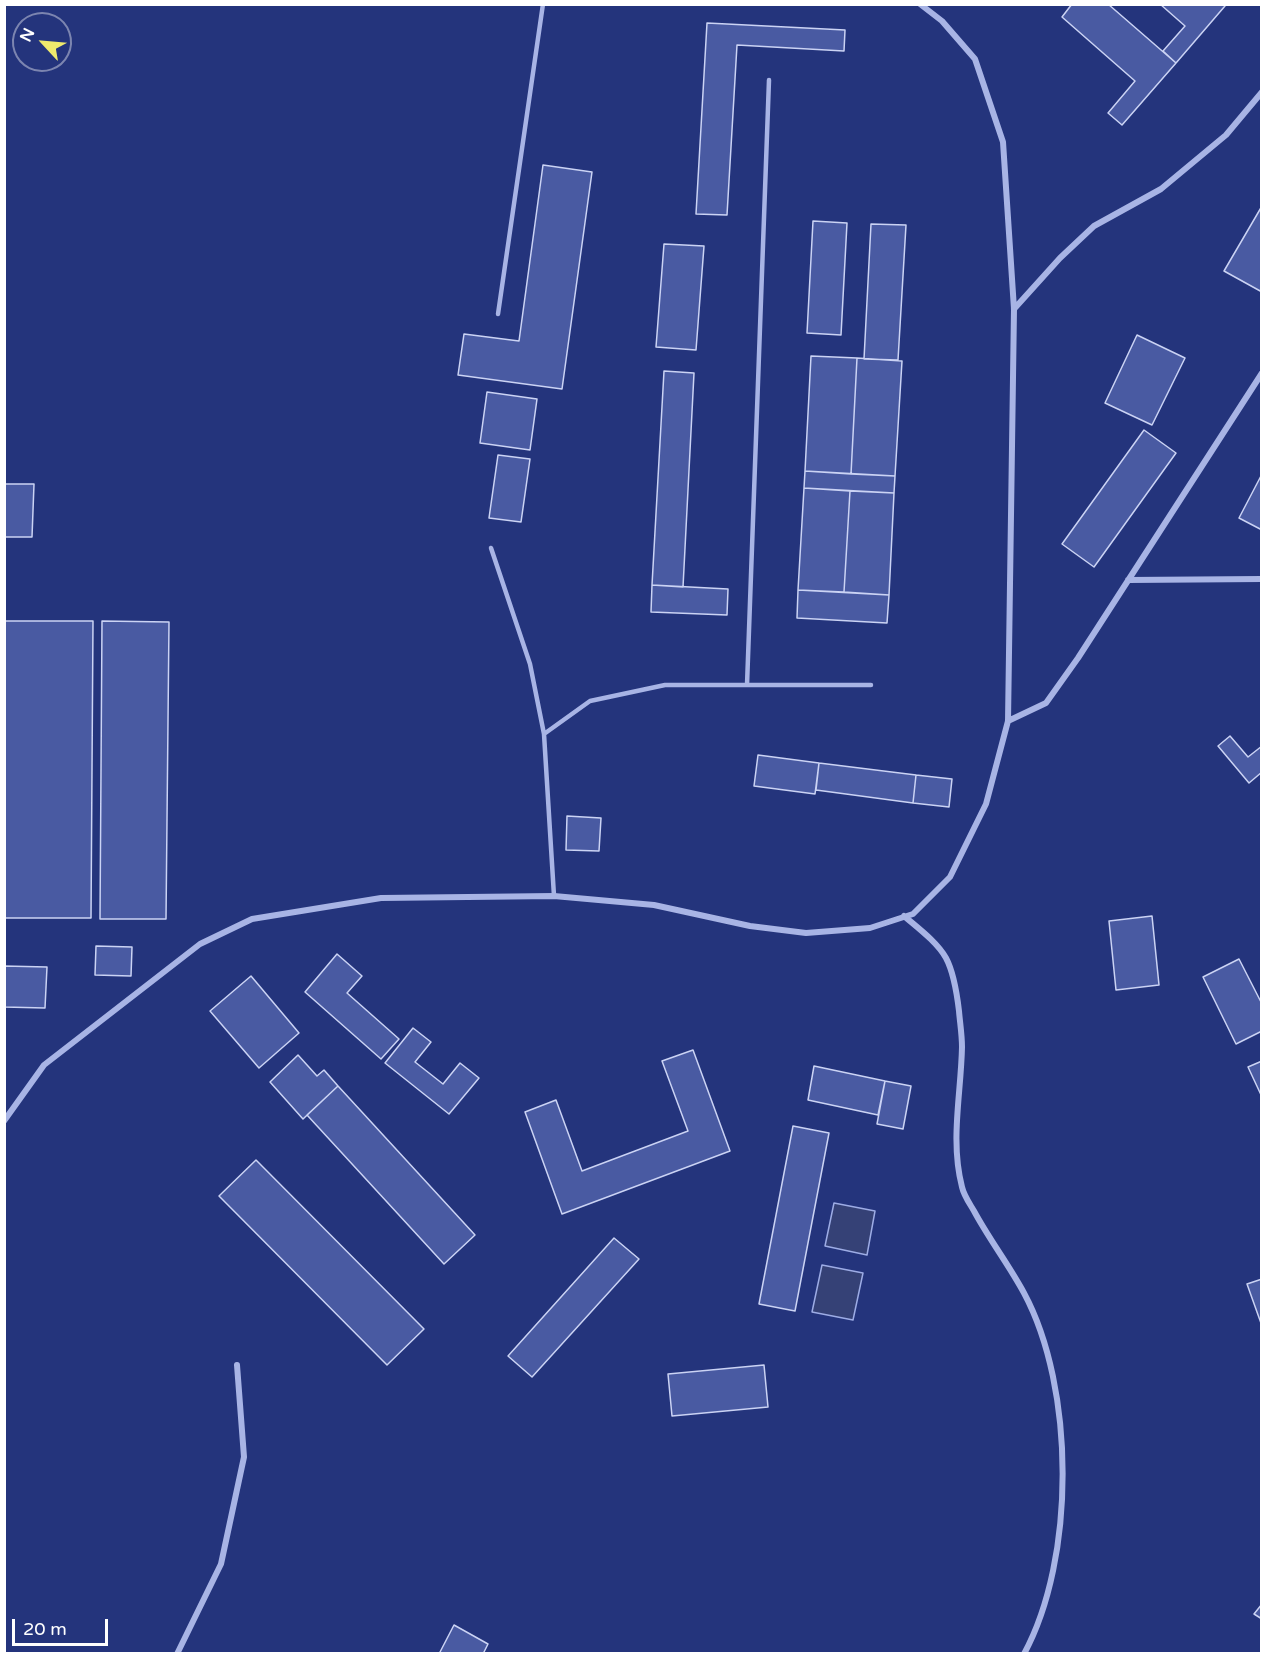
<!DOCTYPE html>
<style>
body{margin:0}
#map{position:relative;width:1266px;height:1658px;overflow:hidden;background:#24347c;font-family:"Varela Round",sans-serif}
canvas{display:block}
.frame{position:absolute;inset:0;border:6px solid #fff;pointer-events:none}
.north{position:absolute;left:12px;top:12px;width:60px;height:60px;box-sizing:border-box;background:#24347c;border:2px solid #7c85b0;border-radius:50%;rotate:296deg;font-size:16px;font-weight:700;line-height:24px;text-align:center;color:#fff}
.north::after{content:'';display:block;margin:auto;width:21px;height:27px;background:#efea6d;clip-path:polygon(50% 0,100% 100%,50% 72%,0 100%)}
.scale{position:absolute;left:12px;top:1619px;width:96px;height:27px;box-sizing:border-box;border:3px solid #fff;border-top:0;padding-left:8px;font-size:18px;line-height:21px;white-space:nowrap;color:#fff;-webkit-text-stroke:4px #24347c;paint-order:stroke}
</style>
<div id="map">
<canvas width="1266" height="1658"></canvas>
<div class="frame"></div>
<div class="north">N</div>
<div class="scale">20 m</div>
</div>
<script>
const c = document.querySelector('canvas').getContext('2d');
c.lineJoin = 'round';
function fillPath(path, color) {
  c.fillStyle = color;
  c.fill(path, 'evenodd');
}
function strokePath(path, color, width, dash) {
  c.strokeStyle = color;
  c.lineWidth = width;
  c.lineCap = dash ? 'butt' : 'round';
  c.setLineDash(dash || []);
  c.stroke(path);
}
const water = new Path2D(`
 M834,1203l41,8 -8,44 -42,-9z
 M822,1265l41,8 -10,47 -41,-8z`);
fillPath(water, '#354176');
strokePath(water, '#9dace5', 1.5);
const building = new Path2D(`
 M1072,4h36l68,59 -54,62 -14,-12 27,-32 -73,-64z
 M1160,4h63l2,2 -49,57 -13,-12 22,-25z
 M707,23l138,7 -1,21 -107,-6 -10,170 -31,-1z
 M543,165l49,7 -30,217 -104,-14 6,-41 55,7z
 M1262,206v86l-38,-21z
 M813,221l34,2 -6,112 -34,-2z
 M871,224l35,1 -8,135 -34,-1z
 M664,244l40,2 -8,104 -40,-3z
 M1137,335l48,23 -33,67 -47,-22z
 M811,356l46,2 -6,116 -46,-3z
 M857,358l45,3 -7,115 -44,-2z
 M664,371l30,2 -11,214 -31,-2z
 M487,392l50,7 -7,51 -50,-7z
 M1144,430l32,23 -82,114 -32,-23z
 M498,455l32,4 -9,63 -32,-4z
 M805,471l90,5 -1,17 -90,-5z
 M1262,474v56l-23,-12z
 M4,484h30l-2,53h-28z
 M804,488l46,3 -6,101 -46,-2z
 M850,491l44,2 -5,102 -45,-3z
 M652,585l76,4 -1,26 -76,-3z
 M798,590l91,5 -2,28 -90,-5z
 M4,621h89l-2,297h-87z
 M102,621l67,1 -3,297h-66z
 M1230,736l18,21 14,-11v26l-13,11 -31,-37z
 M758,755l61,8 -4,31 -61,-8z
 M819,763l97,12 -3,28 -97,-13z
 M916,775l36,4 -3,28 -36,-4z
 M567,816l34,2 -2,33 -33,-1z
 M1152,916l7,69 -43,5 -7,-69z
 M96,946l36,1 -1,29 -36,-1z
 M337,954l25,22 -15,17 52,46 -18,20 -76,-67z
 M1239,959l23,45v27l-26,13 -33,-67z
 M4,966l43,1 -2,41 -41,-1z
 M251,976l48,57 -40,35 -49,-57z
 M413,1028l18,14 -16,20 28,22 17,-21 19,15 -30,36 -64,-51z
 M693,1050l37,101 -168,63 -37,-102 31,-12 26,71 106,-40 -26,-70z
 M298,1055l19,21 7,-6 14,16 -35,33 -33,-37z
 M1262,1061v36l-14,-30z
 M814,1066l71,15 -7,34 -70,-15z
 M885,1081l26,5 -8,43 -26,-5z
 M338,1086l137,149 -31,29 -137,-149z
 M793,1126l36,7 -34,178 -36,-7z
 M256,1160l168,169 -37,36 -168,-169z
 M614,1238l25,21 -107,118 -24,-21z
 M1262,1279v47l-15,-42z
 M764,1365l4,42 -96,9 -4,-42z
 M1262,1604v15l-8,-5z
 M454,1625l34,19 -5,10h-44z`);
fillPath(building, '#495aa2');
strokePath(building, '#cbd3f4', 1.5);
strokePath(new Path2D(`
 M498,314l45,-310
 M491,548l39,116 14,70 10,162
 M747,685l22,-605
 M544,734l46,-33 75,-16h206`), '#a8b4e5', 4.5);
strokePath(new Path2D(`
 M1014,309l46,-51 34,-32 67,-37 65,-54 36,-43
 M1128,580l134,-1
 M1008,721l38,-18 32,-45 184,-285
 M904,916c14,12 33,26 42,42 8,15 11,36 13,53 1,12 3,24 3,36 -1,48 -12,93 0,140 2,9 8,17 12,24 15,28 35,54 50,82 51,95 52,265 0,361
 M4,1121l40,-56 156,-121 52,-25 129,-21 173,-2 100,9 96,21 56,7 64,-5 43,-14 37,-37 36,-73 22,-83 6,-412 -11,-167 -28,-83 -33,-38 -22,-17
 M177,1654l44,-90 23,-107 -7,-92`), '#a8b4e5', 6);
</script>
